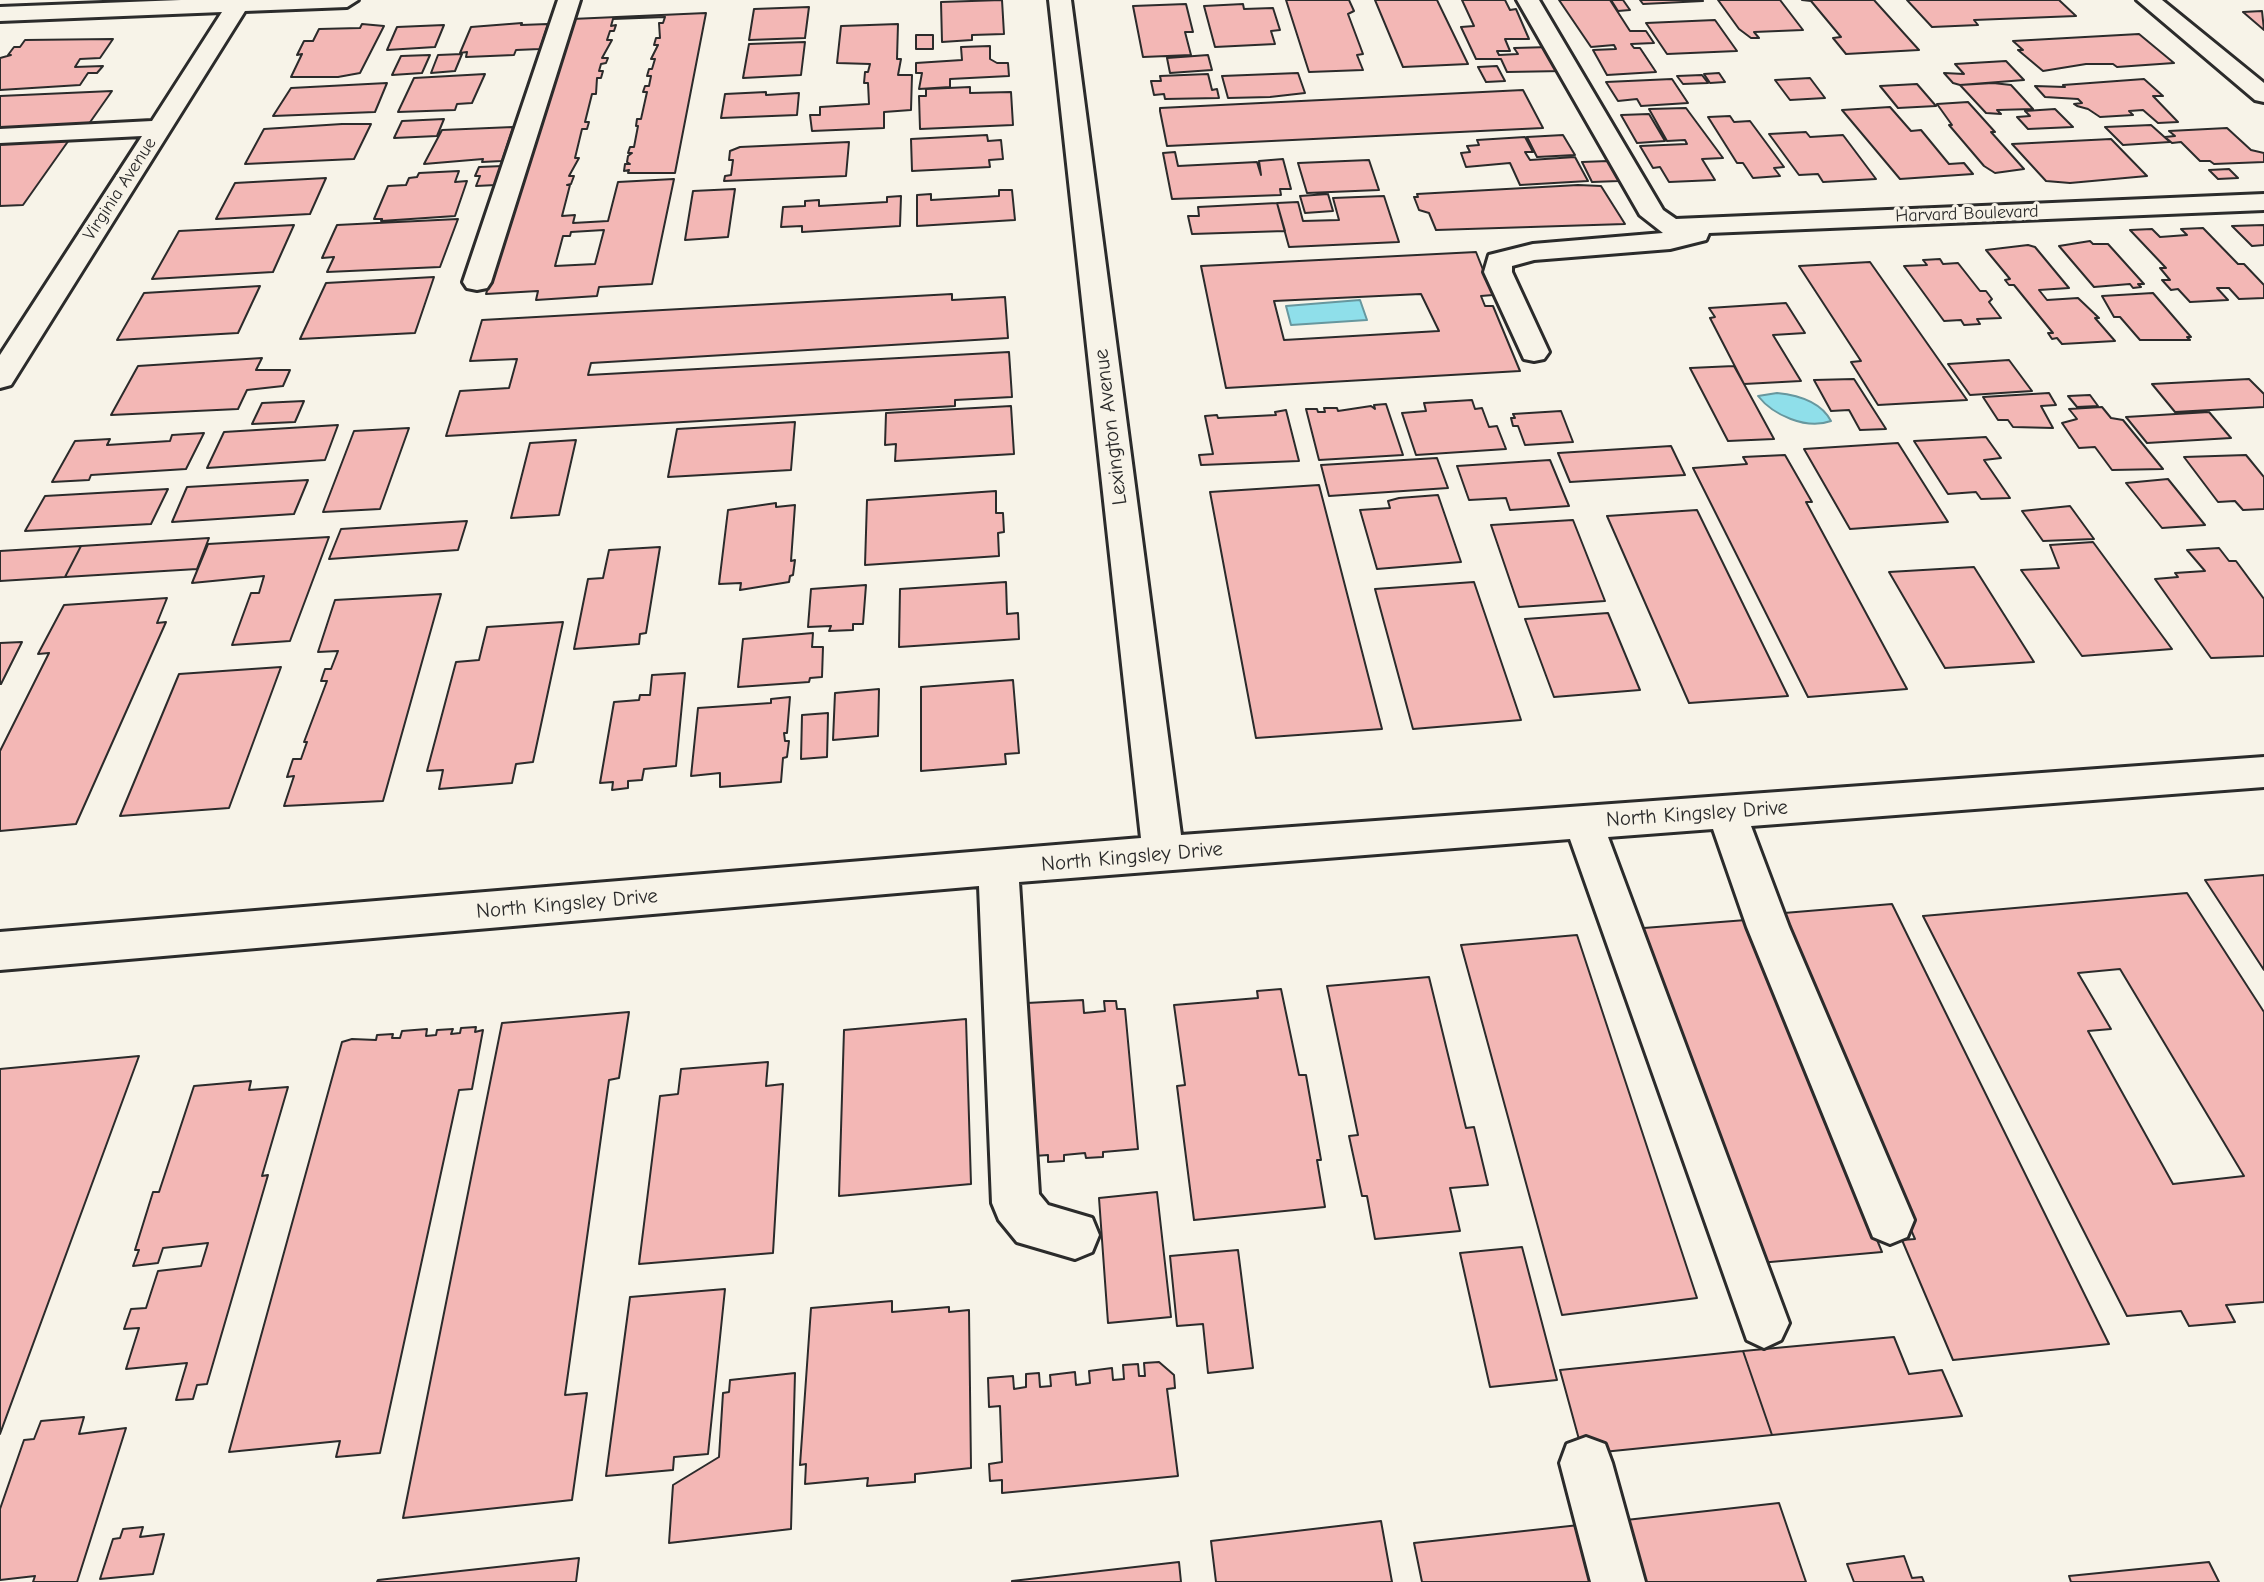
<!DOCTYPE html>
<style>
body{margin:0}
canvas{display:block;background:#f7f3e8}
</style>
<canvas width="2264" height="1582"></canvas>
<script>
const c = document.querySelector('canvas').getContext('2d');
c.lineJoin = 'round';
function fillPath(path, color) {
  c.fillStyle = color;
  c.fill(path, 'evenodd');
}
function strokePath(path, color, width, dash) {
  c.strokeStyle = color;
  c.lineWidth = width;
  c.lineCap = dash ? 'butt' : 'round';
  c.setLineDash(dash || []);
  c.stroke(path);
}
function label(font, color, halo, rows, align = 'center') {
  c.font = font + ' "Comic Neue",sans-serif';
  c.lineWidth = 6;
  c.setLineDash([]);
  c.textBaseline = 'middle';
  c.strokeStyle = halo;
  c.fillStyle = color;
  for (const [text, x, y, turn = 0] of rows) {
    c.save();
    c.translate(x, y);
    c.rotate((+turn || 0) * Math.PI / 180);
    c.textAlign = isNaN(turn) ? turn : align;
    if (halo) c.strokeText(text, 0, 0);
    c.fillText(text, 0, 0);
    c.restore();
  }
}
const water = new Path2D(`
 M1360,300l7,20 -76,5 -5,-19z
 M1777,393c20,2 44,9 54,28 -25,9 -58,-6 -73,-25z`);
fillPath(water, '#8fdfea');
strokePath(water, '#67979e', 2);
const building = new Path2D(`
 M1002,0l2,34 -32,1v5l-30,2 -1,-40z
 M1286,0h63l5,11 -6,3 15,40 -6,1 6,15 -54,2z
 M1375,0h62l31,64 -65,3z
 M1462,0h43l5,10 6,-1 13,30h-24l5,12h-13l2,4 19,-1 -4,-6 36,-1 13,24 -56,1 -6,-13h-25l-15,-32 13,-1z
 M1559,0h51l20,31h16l8,12 -23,1 3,4h6l16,24 -49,3 -14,-25 23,-1 -2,-4 -23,2z
 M1611,0h12l7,10 -12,1z
 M1640,0h62l1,1 -60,3z
 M1718,0h62l23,30 -49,2 5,6h-8l-12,-9z
 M1802,0h72l45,50 -73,4 -13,-16 8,-1 -30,-36z
 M1907,0h152l17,16 -102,4 4,5 -46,2z
 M1186,4l7,28h-8l6,23 -48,2 -10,-51z
 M1243,4l1,5 29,-1 7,22 -9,1 4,13 -60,3 -11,-41z
 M809,7l-4,31 -56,2 5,-31z
 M2262,11l2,19 -21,-18z
 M706,13l-31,160h-47l1,-3 -5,1 1,-7h5l-3,-2 1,-6 4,-3h-4l2,-6h4l4,-21h-2l1,-7h4l6,-27h-4l2,-6h4l2,-10h-4l2,-7h3l3,-10h-4l7,-14h-4l2,-7h4l-1,-15h4l2,-6 -52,2 -2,7 5,-1 -2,6h-4l-3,9h5l-10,18h6l-2,5 -5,1 -2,7h4l-2,7h-4l-1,16h-4l-7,28h4l-2,7h-5l-7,29h4l-10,18h5l-3,8 -4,1h3l-8,31 13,-1 -2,8 35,-2 10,-39 56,-3 -22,105 -53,3 -2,9 -61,4 2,-9 -52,3 86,-275zM604,230l-9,34 -40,2 8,-30h7l1,-4z
 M1715,20l22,31 -70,3 -21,-31z
 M522,23l-1,2 27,-1 -8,25 -24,1 -2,5 -48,2 1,-5 -7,1 11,-26z
 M362,24l22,2 -24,47 -22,4h-47l11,-23 -5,1 7,-14h9l6,-12 41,-1z
 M898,24l-1,35h4l-3,16h14l-1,35 -27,2v16l-72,3 -2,-16h10v-8l49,-3 -1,-21h-4l1,-11h3l2,-8 -33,-1 4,-37z
 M444,25l-9,22 -48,3 10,-23z
 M2139,34l35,29 -57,4 -4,-3h-27l-43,7 -25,-21h5l-10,-9z
 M916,35h17v14h-17z
 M113,39l-13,19 -20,1 -5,8 28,-1 -6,7h-9l-8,12 -80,5v-32l11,-3h-3l6,-8h6l5,-7z
 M805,42l-4,33 -58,3 6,-34z
 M990,46v13l7,4h11l1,13 -59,3v8l-31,2 3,-16h-6v-10l46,-3 -1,-13z
 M462,54l-7,17 -24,2 7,-18z
 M430,55l-8,18 -30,2 9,-19z
 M1208,55l4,15 -42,3 -3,-15z
 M2006,61l18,19 -64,5 -7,-2 -9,-10 20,1 -9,-10z
 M1497,66l8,15 -19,1 -8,-15z
 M1298,73l7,20 -35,4 -42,1 -6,-22z
 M1719,73l6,9 -15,1 -6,-9z
 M485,74l-13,29 -15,1 -2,6 -57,2 16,-34z
 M1208,74l4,16 5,-1 2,9 -54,1 -1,-5 -10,1 -3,-14h10l-1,-5z
 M1702,75l6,8 -25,1 -6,-8z
 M1810,78l15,20 -35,2 -15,-20z
 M1672,79l16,24 -47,3 -4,-7 -19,2 -12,-19z
 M2144,79l19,17h-10l25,26 -20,1 -15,-13 -14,1 4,4 -33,2 -12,-8 -11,-3 -3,-2 8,-1 -4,-4 -33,-2 -10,-11 30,1 -2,-2z
 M387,83l-12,29 -102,4 18,-28z
 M1993,83l18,2 22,24 -36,1 4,4 -15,-1 -26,-28z
 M1917,84l19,22 -38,2 -18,-22z
 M970,87v6l41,-1 2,33 -93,4 -1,-33h7v-7z
 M1523,90l20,38 -376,18 -7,-35v-3z
 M112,91l-26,37 -86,4v-36z
 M766,92v3l33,-2 -2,22 -76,3 4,-24z
 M1968,102l27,30h-4l33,37 -29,4 -11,-7 -35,-41h3l-15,-21z
 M1890,107l21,24 10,-1 28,34 15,-1 9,11 -73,5 -58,-69z
 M1686,108l37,50 -21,1 13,21 -46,2 -9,-15 -7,1 -13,-22 47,-2 -2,-4 -18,1 -18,-32z
 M2055,109l18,18 -45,2 -11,-12 13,-1 -5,-5z
 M1649,114l16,27 -28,2 -16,-28z
 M1730,116l4,6 16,-1 34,46 -10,1 6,8 -27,2 -10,-15h-6l-29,-46z
 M444,119l-7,17 -43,2 8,-17z
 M342,124h29l-17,35 -109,5 19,-35z
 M2151,125l19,17 -47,3 -18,-18z
 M513,127l-11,34 -20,1 1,-3 -59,5 18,-34z
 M2227,128l24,22 13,3v9l-50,2 -4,-3h-10l-19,-19 -9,1 -7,-6 10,-1 -6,-5z
 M1806,132l4,5 33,-2 33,44 -53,3 -5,-8 -19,1 -30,-41z
 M987,135l1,6 13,-1 2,19 -14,1 1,7 -78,4 -1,-32z
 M1563,135l12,20 -38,2 -10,-20z
 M1525,137l8,15h-8l5,8 45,-3 13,24 -68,4 -10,-22 -44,4 -5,-14 9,-1 -3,-6 12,-1 -2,-5z
 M2111,139l36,37 -77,7 -24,-2 -34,-37z
 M69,140l-46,65 -23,1v-63z
 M849,142l-3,34 -122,5 1,-5 6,-1 2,-15h-4l1,-9 10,-4z
 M1175,152l3,14 79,-4 4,13 -2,-14 24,-2 8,30h-11l1,6 -109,4 -9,-46z
 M1369,160l10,30 -72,3 -9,-30z
 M1608,161l11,20 -27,1 -10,-20z
 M503,166l-7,19 -20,1 4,-10h-5l4,-9z
 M2229,169l9,9 -20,1 -9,-9z
 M459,171l-4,11 12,-1 -12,35 -74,5 1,-2h-8l14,-33 18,-1 3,-7 8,-1 2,-4z
 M326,178l-16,36 -94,5 19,-36z
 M1578,185l23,1 24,38 -189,6 -7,-17 -10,-3 -5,-13h4l-1,-3z
 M735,189l-7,48 -43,3 8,-49z
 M999,190h13l3,30 -98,6v-31l14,-1v6l68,-4z
 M1328,194l5,17 -28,2 -5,-17z
 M901,196l-1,30 -98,6v-6l-21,1 2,-20 22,-1v-5l14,-1v6l68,-4v-5z
 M1384,196l15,46 -110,5 -12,-44 21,-1 5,19 36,-1 -6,-22z
 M1277,203l8,28 -93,3 -4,-18h11l-1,-9z
 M458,219l-18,48 -113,5 7,-15 -12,1 15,-33z
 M294,225l-21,47 -121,7 27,-48z
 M2264,225v20l-12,1 -20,-20z
 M2203,228l35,36h6l20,21v13l-25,1 -10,-11h-12l11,12 -38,2 -12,-13 -7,1 -9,-10h8l-10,-12h6l-36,-38 22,-1 8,8 27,-2 -6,-6z
 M2090,241l3,3h15l36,40h-6l3,3 -8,1 -3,-4 -36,3 -35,-41z
 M2028,245l7,2 34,41 -30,2 8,10 31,-2 21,20h-4l20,23 -53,3 -5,-6 -5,1 -4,-6h5l-39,-48h-5l-4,-5 5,-1 -24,-29z
 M1476,252l17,43 -12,1 4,10h8l27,65 -294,17 -25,-122zM1421,294l18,37 -155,9 -10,-39z
 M1940,259l3,5 15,-1 22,28h6l6,8 -3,3 12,16 -24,1 3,5 -16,1 -3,-5 -17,1 -40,-55 23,-1 -4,-5z
 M1870,262l97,138 -89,5 -27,-43 10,-1 -62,-95z
 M434,277l-19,56 -115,6 26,-56z
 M260,286l-22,47 -121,7 27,-47z
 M2153,293l38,44h-4l3,3h-50l-20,-23h-6l-12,-21z
 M952,294v6l53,-3 3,41 -417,25 -3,12 421,-23 3,45 -57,3v6l-509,30 14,-45 49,-3 8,-29 -47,2 12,-41z
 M1786,303l19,30 -32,2 28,46 -57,3 -34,-66 5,-1 -6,-9z
 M262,358l-6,12h34l-7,16 -36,4 -9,19 -127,6 27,-49z
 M2009,360l23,31 -62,4 -22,-31z
 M1734,366l10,18 30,55 -46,2 -38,-73z
 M1854,379l32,50 -26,1 -11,-20 -18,1 -17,-31z
 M2249,379l15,15v13l-89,5 -23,-28z
 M2049,393l7,12 -15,1 12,22 -40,-1 -5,-7h-10l-15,-23z
 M2090,395l8,11 -21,1 -9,-11z
 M1472,400l3,9 7,-1 7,19 8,-1 9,23 -90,6 -14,-42 24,-2 -2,-8z
 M304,401l-9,21 -43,2 10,-21z
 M1386,404l17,51 -84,5 -13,-51h11l1,3h7l-1,-4h13l1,3 33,-5 4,3 -1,-4z
 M1011,406l3,48 -119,7 1,-17 -11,1 1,-32z
 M2102,407l9,11 12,2 40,49 -51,1 -17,-23 -16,1 -17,-25 15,-4 -8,-10z
 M1286,410l13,51 -98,4 -2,-10 14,-1 -8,-38 12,-1 1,3 58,-3 -1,-3z
 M1561,411l12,31 -48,3 -7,-19h-5l-2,-8h4l-2,-4z
 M2209,412l22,26 -84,5 -21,-26z
 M795,422l-4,48 -123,7 9,-48z
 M338,425l-13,35 -118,8 17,-36z
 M409,428l-29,81 -57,3 31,-81z
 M204,433l-18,36 -95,6 -2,5 -37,2 23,-41 35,-2 -3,6 63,-4 2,-6z
 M1986,437l15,21 -17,2 26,38 -29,1 -5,-7 -28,2 -34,-53z
 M576,440l-17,75 -48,3 19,-75z
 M1898,443l50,79 -98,7 -46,-80z
 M1671,446l14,29 -115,7 -12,-29z
 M1785,455l27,47h-6l101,187 -99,8 -115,-229 54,-4 -4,-7z
 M2246,455l18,22v32l-21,1 -8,-9 -17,1 -34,-45z
 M1437,458l11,30 -119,8 -8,-31z
 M1550,460l19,46 -59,4 -4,-12 -37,2 -12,-34z
 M2168,479l37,46 -43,3 -36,-45z
 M308,480l-14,34 -122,8 15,-35z
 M1319,485l63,244 -126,9 -46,-246z
 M168,489l-17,35 -126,7 20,-35z
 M996,491v22h7l1,19 -6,1 1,23 -134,9 2,-65z
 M1438,495l23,67 -84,7 -17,-59 30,-2 -2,-7 11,-3z
 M776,503v4l19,-2 -4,56 4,-1 -2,15 -3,1 -1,6 -49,8 1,-7 -22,1 9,-74z
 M2070,506l24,33 -51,2 -21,-30z
 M1697,510l91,186 -99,7 -82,-187z
 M1573,520l32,81 -86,6 -28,-82z
 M467,521l-9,29 -129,9 12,-30z
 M329,537l-39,104 -58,4 19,-52h8l5,-17 -72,7 16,-39z
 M209,538l-12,31 -132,8 16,-31z
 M2093,542l79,107 -90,7 -61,-86 38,-2 -9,-23z
 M81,546l-16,31 -65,4v-30z
 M660,547l-14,86 -6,1 -1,10 -65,5 14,-70 15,-1 6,-28z
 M2219,548l10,13h7l28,38v57l-53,2 -56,-79 23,-2 -3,-4 30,-2 -18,-21z
 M1974,567l60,95 -89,6 -56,-96z
 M1006,582l1,32 11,-1 1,26 -120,8 1,-58z
 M1474,582l47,138 -108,9 -38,-140z
 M866,585l-3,39h-10v6l-24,1 2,-5 -23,1 3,-38z
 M441,594l-58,207 -99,5 10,-30 -7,1 6,-18h8l6,-17h-3l23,-61h-6l4,-12h6l7,-18 -20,1 17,-52z
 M167,598l-10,25 9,-1 -90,202 -76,7v-80l49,-98 -11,1 26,-49z
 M1608,613l32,77 -86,7 -29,-78z
 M563,622l-30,140 -17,2 -4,19 -73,6 4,-19 -16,1 29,-109 23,-2 8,-33z
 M813,633l-1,14h11l-1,30 -12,1 -1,4 -71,5 5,-48z
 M22,642l-21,42h-1v-41z
 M281,667l-52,141 -109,8 59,-142z
 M685,673l-9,93 -32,3 -2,11 -14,1v7l-16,2 1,-8 -13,1 14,-81 25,-2 1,-5h10l2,-20z
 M1013,680l6,73 -14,1 1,10 -85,7v-84z
 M879,689l-1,47 -45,4 2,-47z
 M790,697l-3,36h-3l1,8h4l-2,16 -4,1 -2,24 -61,5v-14l-29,3 7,-68 73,-5v-4z
 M828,713l-1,44 -26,2 1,-44z
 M2264,875v95l-59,-90z
 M2187,893l77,119v290l-38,3 9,17 -46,4 -8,-15 -54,5 -204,-400zM2120,969l124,207 -71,8 -85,-153 23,-2 -33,-56z
 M1892,904l217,440 -156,16 -51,-120 13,-1 -130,-299h10l-11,-27z
 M1746,920l136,332 -134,12 -117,-335z
 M1577,935l120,363 -135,17 -101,-370z
 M1429,977l37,151 8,-1 14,58 -38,3 10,43 -85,8 -8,-43h-5l-13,-60 9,-1 -31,-149z
 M1281,989l18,86h7l15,85h-4l8,47 -131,13 -17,-134 8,-1 -11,-80 84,-7 -1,-7z
 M1083,1000l1,13 21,-2 -1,-10h12l1,8h8l13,140 -35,3v5l-17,1 -1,-5 -21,2v6l-16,1v-7l-14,1 -7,-153z
 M629,1012l-10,66 -10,2 -44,315 22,-2 -15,107 -169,18 99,-495z
 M966,1019l5,165 -132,12 5,-166z
 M476,1027l-1,5 8,-2 -11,59 -13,1 -79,363 -44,4 4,-16 -111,11 113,-410 10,-3 24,1 1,-5 16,-1 -1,4h8l2,-7 25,-2 -1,7 10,-1 1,-5 16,-1 -2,5 9,-1 1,-5z
 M139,1056l-139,378v-365z
 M768,1062l-2,24 17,-2 -10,169 -134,11 21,-168 18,-2 3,-25z
 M251,1081l-2,9 39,-3 -26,89 6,-1 -61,209 -10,1 -4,14 -17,1 11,-37 -61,6 13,-41 -15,1 7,-20 15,-1 12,-37 43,-5 7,-23 -45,5 -5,15 -25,3 6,-16h-4l18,-58h6l35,-106z
 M1157,1192l14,125 -63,6 -9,-125z
 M1522,1247l35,133 -67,7 -30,-134z
 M1238,1250l15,118 -45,5 -5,-49 -26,2 -7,-70z
 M725,1289l-17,165 -34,3 -1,13 -67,6 24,-179z
 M892,1301v11l57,-5v5l20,-2 2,158 -56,6v8l-48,4 1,-8 -63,6 1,-20 -6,1 11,-157z
 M1894,1337l15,37 33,-4 20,46 -190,19 -29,-84z
 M1743,1351l29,84 -189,19 -23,-84z
 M1159,1362l15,13 1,13 -8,1 11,87 -176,17v-13l-12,1 -1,-17 13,-2 -2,-56 -11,1 -1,-29 25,-2 1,13 12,-2v-13l13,-1 1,14 11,-1 -1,-11 25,-3 1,13 14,-2 -1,-12 23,-3 1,12 11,-1 -1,-14 15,-1 1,12h6l-1,-13z
 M795,1373l-4,156 -122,14 4,-58 46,-28 4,-64 6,-1 1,-12z
 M84,1417l-5,17 47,-6 -49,154h-44l2,-6 -35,4v-71l24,-69 10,-1 7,-18z
 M1779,1503l27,79h-163l-17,-62z
 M1381,1521l11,61h-176l-5,-41z
 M1579,1525l15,57h-172l-8,-39z
 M143,1527l-3,10 24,-3 -11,40 -53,5 13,-40 7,-1 3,-9z
 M1904,1556l8,22 10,-1 2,5h-70l-7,-18z
 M579,1558l-3,24h-199l1,-2z
 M1179,1562l2,20h-169v-1z
 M2209,1562l10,20h-148l-2,-6z`);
fillPath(building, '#f3b7b5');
strokePath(building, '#2b2b2b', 2);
const minor = new Path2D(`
 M181,0h177l-11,7 -102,4 -234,374 -11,3v-33l142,-219 -142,7v-14l152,-8 70,-109 -222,9v-14z
 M558,0h22l-89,282 -4,6 -10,2 -10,-2 -4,-6z
 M1049,0h22l110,835 1083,-78v30l-513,39 38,101 125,293 -7,17 -17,7 -17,-7 -126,-310 -34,-98 -105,8 181,486 -8,17 -17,8 -17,-8 -177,-501 -551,43 20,312 9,11 44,13 7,17 -7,17 -17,7 -58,-17 -18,-22 -7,-17 -13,-317 -979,84v-38l1141,-94z
 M1517,0h22l124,210 13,9 588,-25v16l-555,23 -3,7 -36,9 -136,11 -22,6v6l37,80 -5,7 -10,2 -10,-2 -40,-87 5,-17 44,-11 130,-11 -23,-18z
 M2137,0h25l102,83v19l-9,-2z
 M1586,1437l19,7 7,19 33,119h-54l-31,-119 7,-19z`);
strokePath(minor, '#2b2b2b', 6);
fillPath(minor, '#f7f3e8');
label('18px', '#2b2b2b', '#f7f3e8', [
 ["Virginia Avenue",120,189,-57],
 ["Harvard Boulevard",1967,214,-2]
]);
label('21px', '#2b2b2b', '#f7f3e8', [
 ["Lexington Avenue",1111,427,-97],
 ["North Kingsley Drive",1697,814,-4],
 ["North Kingsley Drive",1132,857,-5],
 ["North Kingsley Drive",567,904,-5]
]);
</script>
